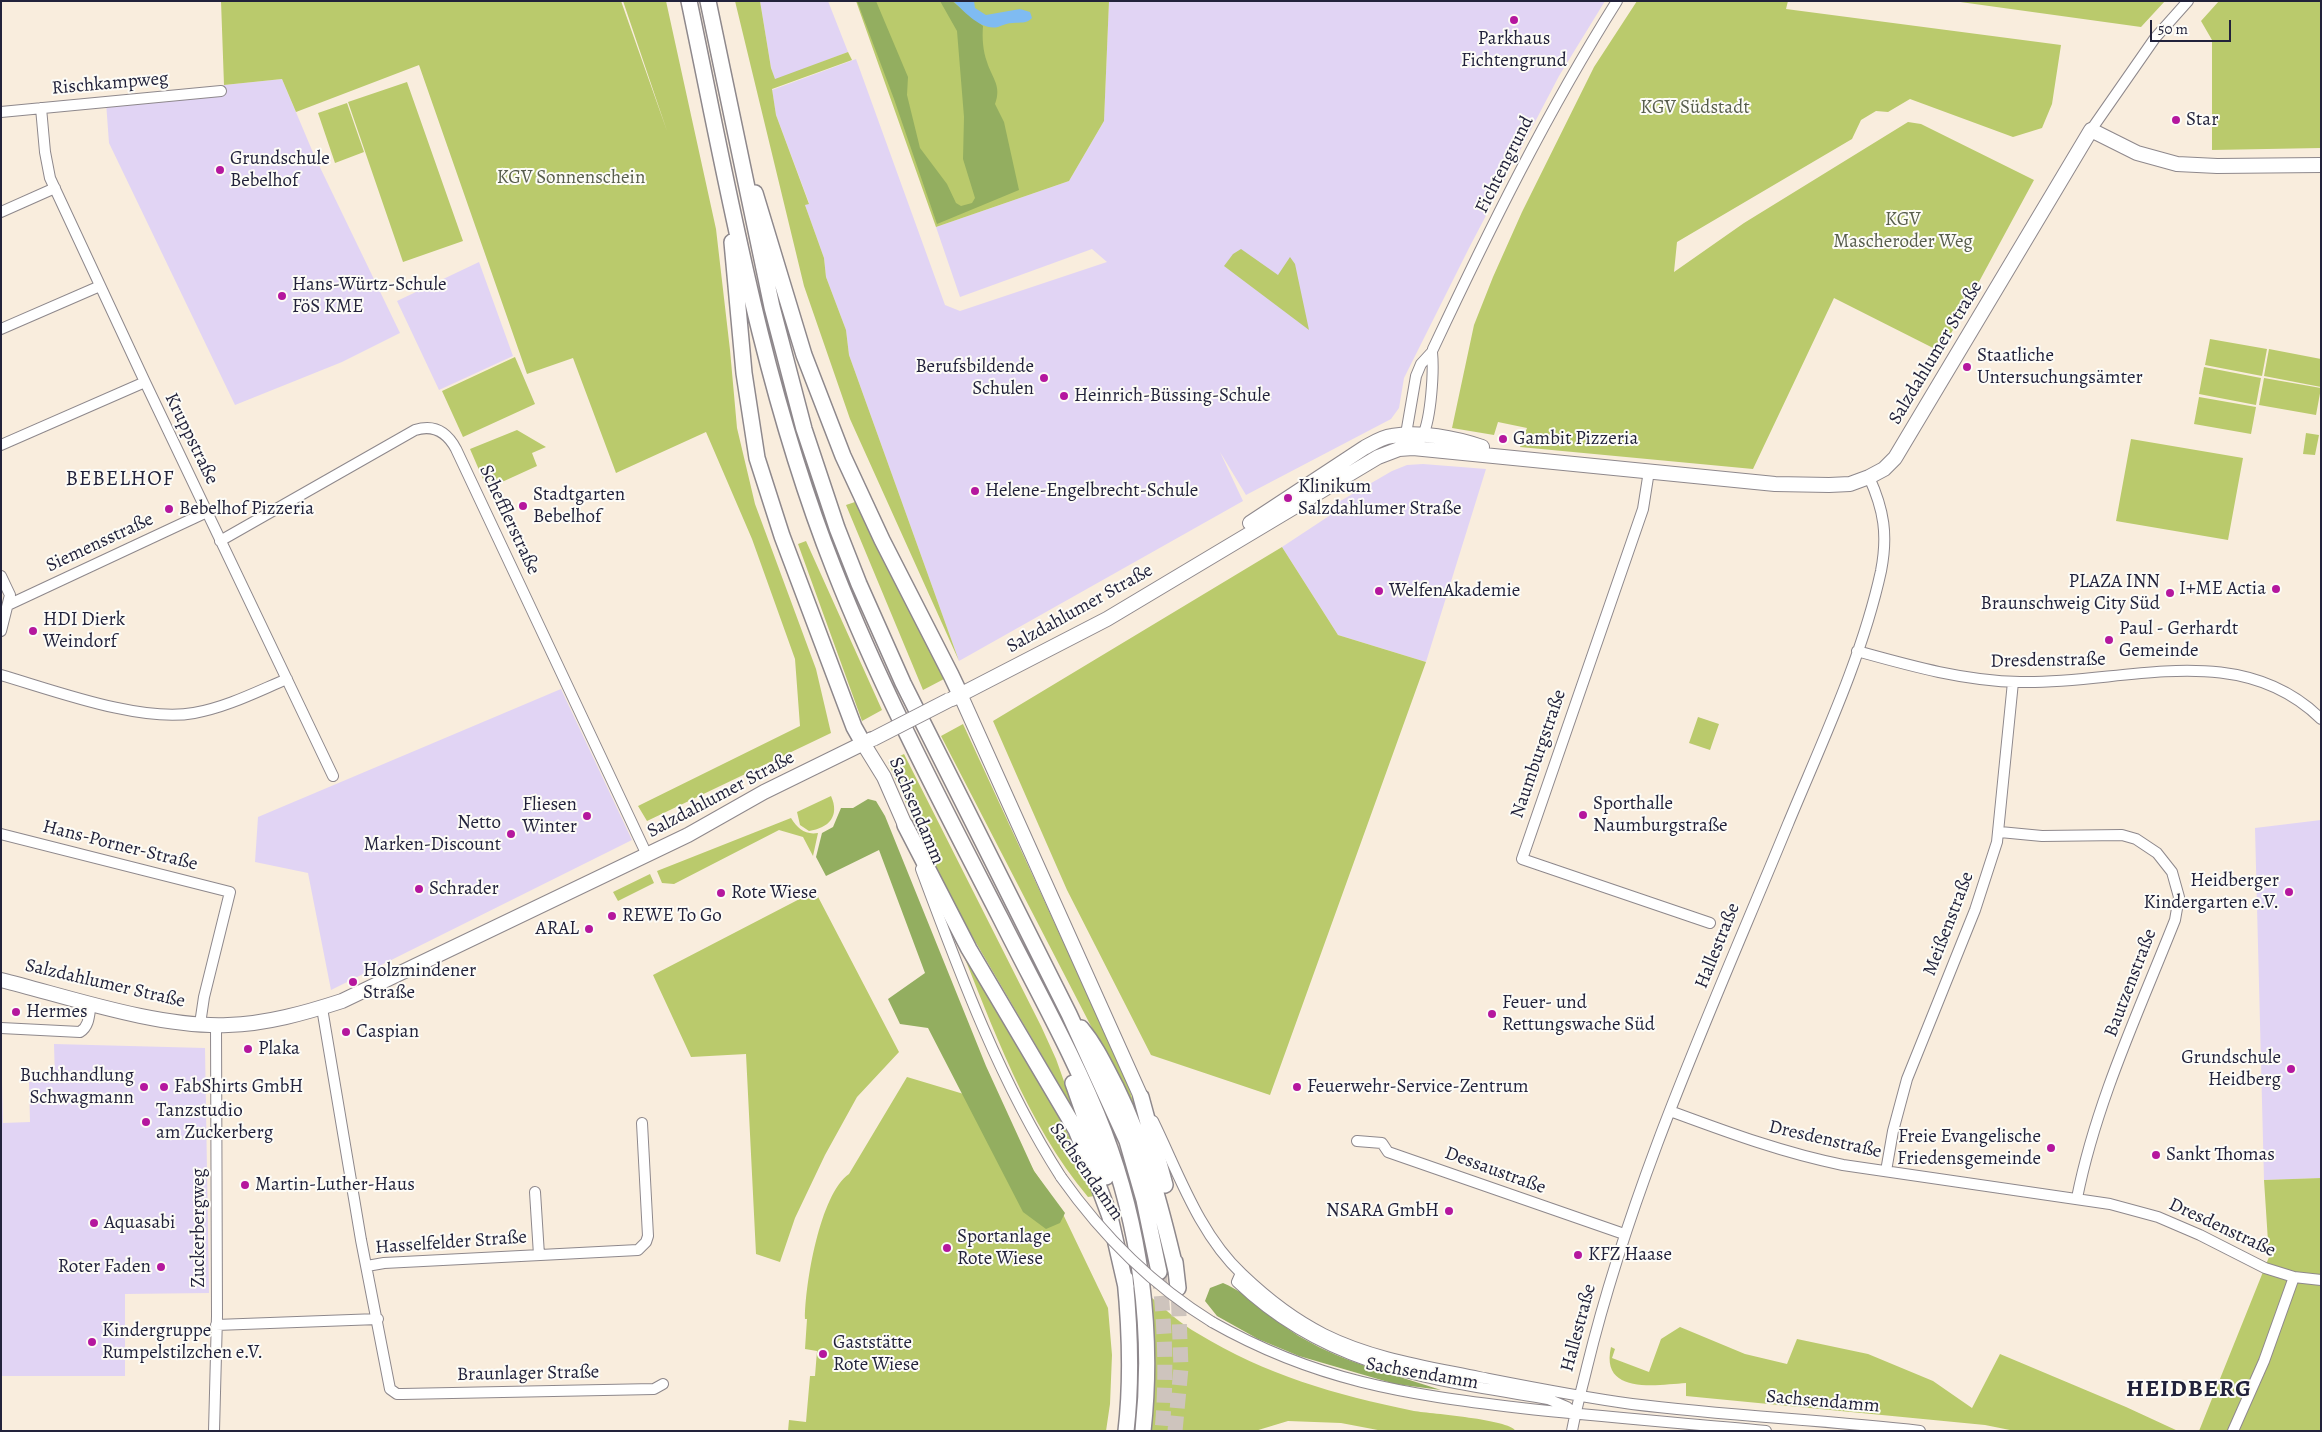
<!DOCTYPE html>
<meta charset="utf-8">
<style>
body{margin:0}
#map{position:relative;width:2322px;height:1432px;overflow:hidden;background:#f9eddd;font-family:Alegreya,serif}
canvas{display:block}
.frame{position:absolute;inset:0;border:2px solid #22223b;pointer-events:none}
.scale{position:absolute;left:2150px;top:20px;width:81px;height:22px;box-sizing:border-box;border:2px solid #22223b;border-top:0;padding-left:6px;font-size:15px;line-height:18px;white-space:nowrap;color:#22223b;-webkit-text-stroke:4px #fdfcf7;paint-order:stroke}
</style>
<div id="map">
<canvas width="2322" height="1432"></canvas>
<div class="frame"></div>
<div class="scale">50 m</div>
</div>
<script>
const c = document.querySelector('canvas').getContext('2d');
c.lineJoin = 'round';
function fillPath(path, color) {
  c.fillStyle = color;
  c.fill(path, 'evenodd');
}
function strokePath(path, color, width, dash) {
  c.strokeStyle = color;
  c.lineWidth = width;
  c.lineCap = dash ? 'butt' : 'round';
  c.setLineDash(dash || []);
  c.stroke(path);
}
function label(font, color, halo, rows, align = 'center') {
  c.font = font + ' Alegreya,serif';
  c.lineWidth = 4;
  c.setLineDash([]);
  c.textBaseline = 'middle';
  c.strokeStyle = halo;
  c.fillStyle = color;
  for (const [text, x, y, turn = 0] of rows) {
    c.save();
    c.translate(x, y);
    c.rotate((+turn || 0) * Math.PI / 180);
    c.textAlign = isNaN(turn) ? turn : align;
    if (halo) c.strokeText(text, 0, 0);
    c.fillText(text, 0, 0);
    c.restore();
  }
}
fillPath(new Path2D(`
 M760,1h68l20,51 -73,28 -4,-12z
 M1109,1h496l-46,75 -90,172 -65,130 -5,30 -8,11 -145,76 -26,-43 23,49 -284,160 -110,-306 -3,-25 -20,-53 -2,-19 -19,-53 4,-2 -33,-88 -4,-25 84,-31 89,246 15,6 147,-49 -15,-13 -132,48 -24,-70 133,-46 35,-60z
 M282,79l32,76 86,178 -58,29 -107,43 -126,-262 -3,-41 115,-11 3,-6z
 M479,262l34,94 -74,34 -42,-89z
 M1423,464l63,5 -60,193 -88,-27 -56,-88 47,-31 1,-9 62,-36 15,-6z
 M561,689l71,151 -301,150 -23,-117 -53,-11 3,-45z
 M2321,820v358l-57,2 -9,-352z
 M1,1041l2,82 27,-1 -1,-40 26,-1 -1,-37 151,4 4,245 -84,1v82h-124z`), '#e1d4f4');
fillPath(new Path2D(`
 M221,1h400l46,130 -44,-130h43l50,228 14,121 7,78 18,76 61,165 15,64 -184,88 -9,-15 162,-80 -5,-67 -43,-120 -46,-107 -90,41 -43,-115 -46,16 -108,-309 -123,47 -14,-33 -58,6z
 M735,1h25l11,67 4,11 73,-27 4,8 -80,29 4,26 33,89 -4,1 19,53 2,19 20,53 3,25 110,306 -109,-242 -46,-133z
 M856,1h253l-5,120 -35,60 -133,46z
 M1637,1h151l-2,8 275,36 -9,59 -10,24 -29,9 -103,-38 -22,13 -12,-1 -15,9 -9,19 -175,103 -3,30 70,-49 164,-101 13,2 113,56 -93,172 -107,-54 -81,171 -233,-22 7,-19 -29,-6 -4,13 -42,-7 22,-103 19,-48 29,-65 72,-145z
 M1953,1h212l-24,26z
 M2219,1h102v147l-109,2v-110l-11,-19z
 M407,82l56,159 -60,21 -55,-160z
 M347,103l17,49 -29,11 -17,-50z
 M1241,249l37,26 12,-18 5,7 14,66 -85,-64 9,-12z
 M2210,339l57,10 -5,27 -57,-11z
 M2269,349l52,10v28l-57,-11z
 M515,357l20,47 -72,33 -21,-46z
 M2204,367l57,11 -5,27 -57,-11z
 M2264,378l57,10 -5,27 -57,-10z
 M2199,397l57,10 -5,27 -57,-10z
 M517,430l29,17 -14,6 5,13 -46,21 -5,-1 -16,-37z
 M2306,433l13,2 -4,20 -12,-1z
 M2131,439l112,19 -15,82 -112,-19z
 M855,502l89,177 -21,11 -77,-185z
 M806,541l76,169 -20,11 -64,-177z
 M1282,547l56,88 88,27 -156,433 -119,-40 -84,-165 -74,-169z
 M1698,717l21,7 -9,26 -21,-7z
 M963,724l138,300 28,64 10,31 -198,-383z
 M904,754l137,272 15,33 19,53 -134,-229 -53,-121z
 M831,796c9,20 -2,32 -22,35l-9,-6 -3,-13z
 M791,818c7,11 14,17 27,15l-5,23 -10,-19 -24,-7 -105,54 -12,-1 -5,-12z
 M650,874l4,9 -36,18 -5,-9z
 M815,891l84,161 -42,45 -32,58 -30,63 -15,44 -24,-8 -10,-200 -55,3 -38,-82z
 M957,939l92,158 41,81 4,18 -6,1c-62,-74 -95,-170 -131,-258z
 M907,1077l90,27 37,67 28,41 46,96 4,47 -2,49 -4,27h-318l1,-11 17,2 4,-46h5l2,-25 -12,-2 2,-30h-2c0,-35 15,-125 44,-145z
 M2321,1178v253h-122l70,-174 -5,-77z
 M1152,1298c14,12 29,26 45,35 71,43 136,61 217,78 19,3 94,8 102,20h-133l-42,-8 -53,-2 -33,10h-104l4,-64z
 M1680,1327l65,27 42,10 10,-25 71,15 65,27 39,27 28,-54 126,53 52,24h-163l-30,-6 -299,-29v-13c-30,2 -86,12 -75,-36l4,2 -3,9 37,14 12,-33z`), '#baca6c');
fillPath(new Path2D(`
 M857,1h19l32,76 -1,18 13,53 27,36 9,19 5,3 11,-3 3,-5 -12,-39 1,-42 -7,-86 -17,-30h12l31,25c-1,12 0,25 4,36 5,16 15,24 8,42l9,18 15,68 -82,34 -43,-125z
 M868,799l8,2 9,15 101,250 48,105 31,42 -5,10 -14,6 -23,-17 -95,-184 -28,-4 -12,-25 37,-26 -46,-123 -53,26 -10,-19 6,-24 11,-6 8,-19h12z
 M1223,1283c30,13 52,40 81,56 41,24 92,36 137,51l-46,-6 -96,-28 -41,-17 -41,-23 -12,-15 5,-13z`), '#93ae60');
fillPath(new Path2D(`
 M953,1h21l1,7 11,7 34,-6 10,3 2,6c-6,6 -11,4 -19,5 -5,0 -10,2 -15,4 -17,4 -34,-16 -45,-26z`), '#7fbbf2');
strokePath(new Path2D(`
 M1159,1273c6,52 8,105 3,158
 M1175,1431l6,-63 -3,-80`), '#cec4bd', 15, [15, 8]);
const minor = new Path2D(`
 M41,108l4,44 5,26 95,204 188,394
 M1,112l220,-21
 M2091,130l64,-92 33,-37
 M1,212l54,-24
 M1,329l99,-43
 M1433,349c56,-119 114,-237 184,-348
 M1432,352c2,20 -1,65 -9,83 -2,5 -7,9 -10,13l-7,-14 10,-58 5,-12z
 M1,445l144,-63
 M1649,471l-6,38 -121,350 188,64
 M220,541l195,-111c19,-6 32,2 41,19l191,406
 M1,576l9,19 -9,36
 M8,605l199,-93
 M1857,651c54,15 107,30 163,31 101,3 218,-45 301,37
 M1,675c52,15 140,48 193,38 33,-6 62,-21 93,-34
 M2000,832l42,4 80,-1 14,4 21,14 15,19 7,25 -4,23c-36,91 -79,182 -98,278
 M1,834l229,58 -26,105 -4,27
 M921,869c39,105 79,213 140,308
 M322,1008l39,232 29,149 7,5h5l252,-5 9,-5
 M1,1028l79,4c10,-6 9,-19 11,-29
 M1670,1111c57,21 113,42 173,54l267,39 48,13 42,18 65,33 29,9 27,3
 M1153,1121c25,51 46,113 89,153 24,23 52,45 82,60 48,24 102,32 155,43 51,10 101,20 153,27 96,12 193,16 288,27
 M1357,1141l25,2 6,9 236,82
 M1886,1171l7,-40 14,-52 68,-169 22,-68 16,-160
 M535,1192l4,63
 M367,1266l17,-3 254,-13 8,-8 2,-6 -6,-113
 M1241,1273l-4,9c91,87 193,97 311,117l19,8 7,6
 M1212,1322c104,59 192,72 309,86 81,9 163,15 245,23
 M216,1325l162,-6
 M214,1431l3,-115 -1,-291
 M1572,1431c4,-22 10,-43 15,-64 46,-189 128,-365 201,-543 34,-82 74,-166 93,-253 7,-36 3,-61 -12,-94
 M2233,1431l31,-70 30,-84`);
const major = new Path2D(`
 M1250,523l114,-75c9,-5 18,-11 28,-12 28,-5 63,2 90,11
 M960,694l181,403
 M952,699l155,-80 271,-162 21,-8 14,-1 362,36 54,1 21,-1 19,-7 15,-8 11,-11 196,-328 46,23 40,11 40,2 104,-1
 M863,743l21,34 21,48
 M1,980c68,17 157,48 227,45 38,-1 77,-12 114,-24l346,-166 76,-43 108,-53`);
const highway = new Path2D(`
 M689,1c40,191 73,386 145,568 47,120 108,235 167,350 35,70 75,140 103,213 36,95 50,198 39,299
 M708,1l64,306 32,122 33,99 22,56 44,99 166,331 58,127 17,59 15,72
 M755,193l49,162 39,101 39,84 69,135 9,19
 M732,242l12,131 13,85 25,78 72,191 9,16
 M905,825l64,124 107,181 17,41 17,46 16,70
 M1081,1028c15,18 24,38 35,59 29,59 45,120 60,184
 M1073,1083l33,94
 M1141,1097l24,88
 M1175,1262l3,26
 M1125,1278c5,51 7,102 1,153`);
strokePath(minor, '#8e888c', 12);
strokePath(major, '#8e888c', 16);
strokePath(highway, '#8e888c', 18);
strokePath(minor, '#fff', 10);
strokePath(major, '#fff', 14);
strokePath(highway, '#fff', 15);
const minorBridge = new Path2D(`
 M1061,1177c41,58 91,108 151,145`);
const majorBridge = new Path2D(`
 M873,739l76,-39`);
strokePath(minorBridge, '#8e888c', 12, []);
strokePath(majorBridge, '#8e888c', 16, []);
strokePath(minorBridge, '#fff', 10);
strokePath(majorBridge, '#fff', 14);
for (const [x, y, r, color] of [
 [1514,20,5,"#b5179e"],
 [2176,120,5,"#b5179e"],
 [220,170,5,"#b5179e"],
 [282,296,5,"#b5179e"],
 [1967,367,5,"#b5179e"],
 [1044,378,5,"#b5179e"],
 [1064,396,5,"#b5179e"],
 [1503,439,5,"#b5179e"],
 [975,491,5,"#b5179e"],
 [1288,498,5,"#b5179e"],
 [523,506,5,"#b5179e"],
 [169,509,5,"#b5179e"],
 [2276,589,5,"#b5179e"],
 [1379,591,5,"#b5179e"],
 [2170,593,5,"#b5179e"],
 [33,631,5,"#b5179e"],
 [2109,640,5,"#b5179e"],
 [1583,815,5,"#b5179e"],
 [587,816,5,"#b5179e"],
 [511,834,5,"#b5179e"],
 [419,889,5,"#b5179e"],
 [2289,892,5,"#b5179e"],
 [721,893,5,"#b5179e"],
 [612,916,5,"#b5179e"],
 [589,929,5,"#b5179e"],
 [353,982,5,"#b5179e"],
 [16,1012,5,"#b5179e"],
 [1492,1014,5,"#b5179e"],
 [346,1032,5,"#b5179e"],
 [248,1049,5,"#b5179e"],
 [2291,1069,5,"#b5179e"],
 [144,1087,5,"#b5179e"],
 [164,1087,5,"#b5179e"],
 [1297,1087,5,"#b5179e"],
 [146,1122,5,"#b5179e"],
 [2051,1148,5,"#b5179e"],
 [2156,1155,5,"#b5179e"],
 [245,1185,5,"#b5179e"],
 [1449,1211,5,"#b5179e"],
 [94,1223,5,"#b5179e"],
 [947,1248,5,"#b5179e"],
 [1578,1255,5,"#b5179e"],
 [161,1267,5,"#b5179e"],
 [92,1342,5,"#b5179e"],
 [823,1354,5,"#b5179e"]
]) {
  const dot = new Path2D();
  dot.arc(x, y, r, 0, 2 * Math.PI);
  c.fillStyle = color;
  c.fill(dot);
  strokePath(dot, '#fdfcf7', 2);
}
label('19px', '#22223b', '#fdfcf7', [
 ["Parkhaus",1514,39,"center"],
 ["Fichtengrund",1514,61,"center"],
 ["Star",2186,120],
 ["Grundschule",230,159],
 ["Bebelhof",230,181],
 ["Hans-Würtz-Schule",292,285],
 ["FöS KME",292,307],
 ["Staatliche",1977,356],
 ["Untersuchungsämter",1977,378],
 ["Berufsbildende",1034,367,"right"],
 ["Schulen",1034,389,"right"],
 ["Heinrich-Büssing-Schule",1074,396],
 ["Gambit Pizzeria",1513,439],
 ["Klinikum",1298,487],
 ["Salzdahlumer Straße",1298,509],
 ["Helene-Engelbrecht-Schule",985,491],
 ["Stadtgarten",533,495],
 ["Bebelhof",533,517],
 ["Bebelhof Pizzeria",179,509],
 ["PLAZA INN",2160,582,"right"],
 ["Braunschweig City Süd",2160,604,"right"],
 ["I+ME Actia",2266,589,"right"],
 ["WelfenAkademie",1389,591],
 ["HDI Dierk",43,620],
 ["Weindorf",43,642],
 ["Paul - Gerhardt",2119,629],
 ["Gemeinde",2119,651],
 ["Sporthalle",1593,804],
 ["Naumburgstraße",1593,826],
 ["Fliesen",577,805,"right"],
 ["Winter",577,827,"right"],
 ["Netto",501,823,"right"],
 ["Marken-Discount",501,845,"right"],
 ["Heidberger",2279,881,"right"],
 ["Kindergarten e.V.",2279,903,"right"],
 ["Schrader",429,889],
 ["Rote Wiese",731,893],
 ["REWE To Go",622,916],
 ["ARAL",579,929,"right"],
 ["Holzmindener",363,971],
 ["Straße",363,993],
 ["Feuer- und",1502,1003],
 ["Rettungswache Süd",1502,1025],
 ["Hermes",26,1012],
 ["Caspian",356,1032],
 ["Plaka",258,1049],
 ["Grundschule",2281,1058,"right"],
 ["Heidberg",2281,1080,"right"],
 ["Buchhandlung",134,1076,"right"],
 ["Schwagmann",134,1098,"right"],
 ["FabShirts GmbH",174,1087],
 ["Feuerwehr-Service-Zentrum",1307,1087],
 ["Tanzstudio",156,1111],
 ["am Zuckerberg",156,1133],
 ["Freie Evangelische",2041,1137,"right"],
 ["Friedensgemeinde",2041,1159,"right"],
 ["Sankt Thomas",2166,1155],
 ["Martin-Luther-Haus",255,1185],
 ["NSARA GmbH",1439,1211,"right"],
 ["Aquasabi",104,1223],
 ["Sportanlage",957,1237],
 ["Rote Wiese",957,1259],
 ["KFZ Haase",1588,1255],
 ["Roter Faden",151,1267,"right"],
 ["Kindergruppe",102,1331],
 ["Rumpelstilzchen e.V.",102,1353],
 ["Gaststätte",833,1343],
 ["Rote Wiese",833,1365]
], 'left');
label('19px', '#22223b', '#fdfcf7', [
 ["Rischkampweg",110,84,-5],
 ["Fichtengrund",1505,165,-63],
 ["Salzdahlumer Straße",1936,353,-59],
 ["Kruppstraße",191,439,64],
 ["Schefflerstraße",509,520,65],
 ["Siemensstraße",100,543,-25],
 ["Salzdahlumer Straße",1080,609,-29],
 ["Dresdenstraße",2048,661,-1],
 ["Naumburgstraße",1539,754,-71],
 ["Salzdahlumer Straße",721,795,-28],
 ["Sachsendamm",916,811,67],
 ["Hans-Porner-Straße",120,846,14],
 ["Meißenstraße",1949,924,-69],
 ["Hallestraße",1718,946,-68],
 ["Bautzenstraße",2131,983,-69],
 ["Salzdahlumer Straße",105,984,13],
 ["Dresdenstraße",1825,1140,13],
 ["Dessaustraße",1495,1171,20],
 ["Sachsendamm",1086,1172,55],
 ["Zuckerbergweg",199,1228,-90],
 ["Dresdenstraße",2222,1228,25],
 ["Hasselfelder Straße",451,1243,-4],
 ["Hallestraße",1579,1328,-75],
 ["Braunlager Straße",528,1374,-1],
 ["Sachsendamm",1422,1374,10],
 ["Sachsendamm",1823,1402,5]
]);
label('19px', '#575d4c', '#fdfcf7', [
 ["KGV Südstadt",1695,108],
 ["KGV Sonnenschein",571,178],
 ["KGV",1903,220],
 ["Mascheroder Weg",1903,242]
]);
c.letterSpacing = '1px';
label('21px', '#22223b', '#fdfcf7', [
 ["BEBELHOF",120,480]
]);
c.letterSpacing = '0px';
c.letterSpacing = '1px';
label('bold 24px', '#22223b', '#fdfcf7', [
 ["HEIDBERG",2189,1390]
]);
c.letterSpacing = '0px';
</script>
